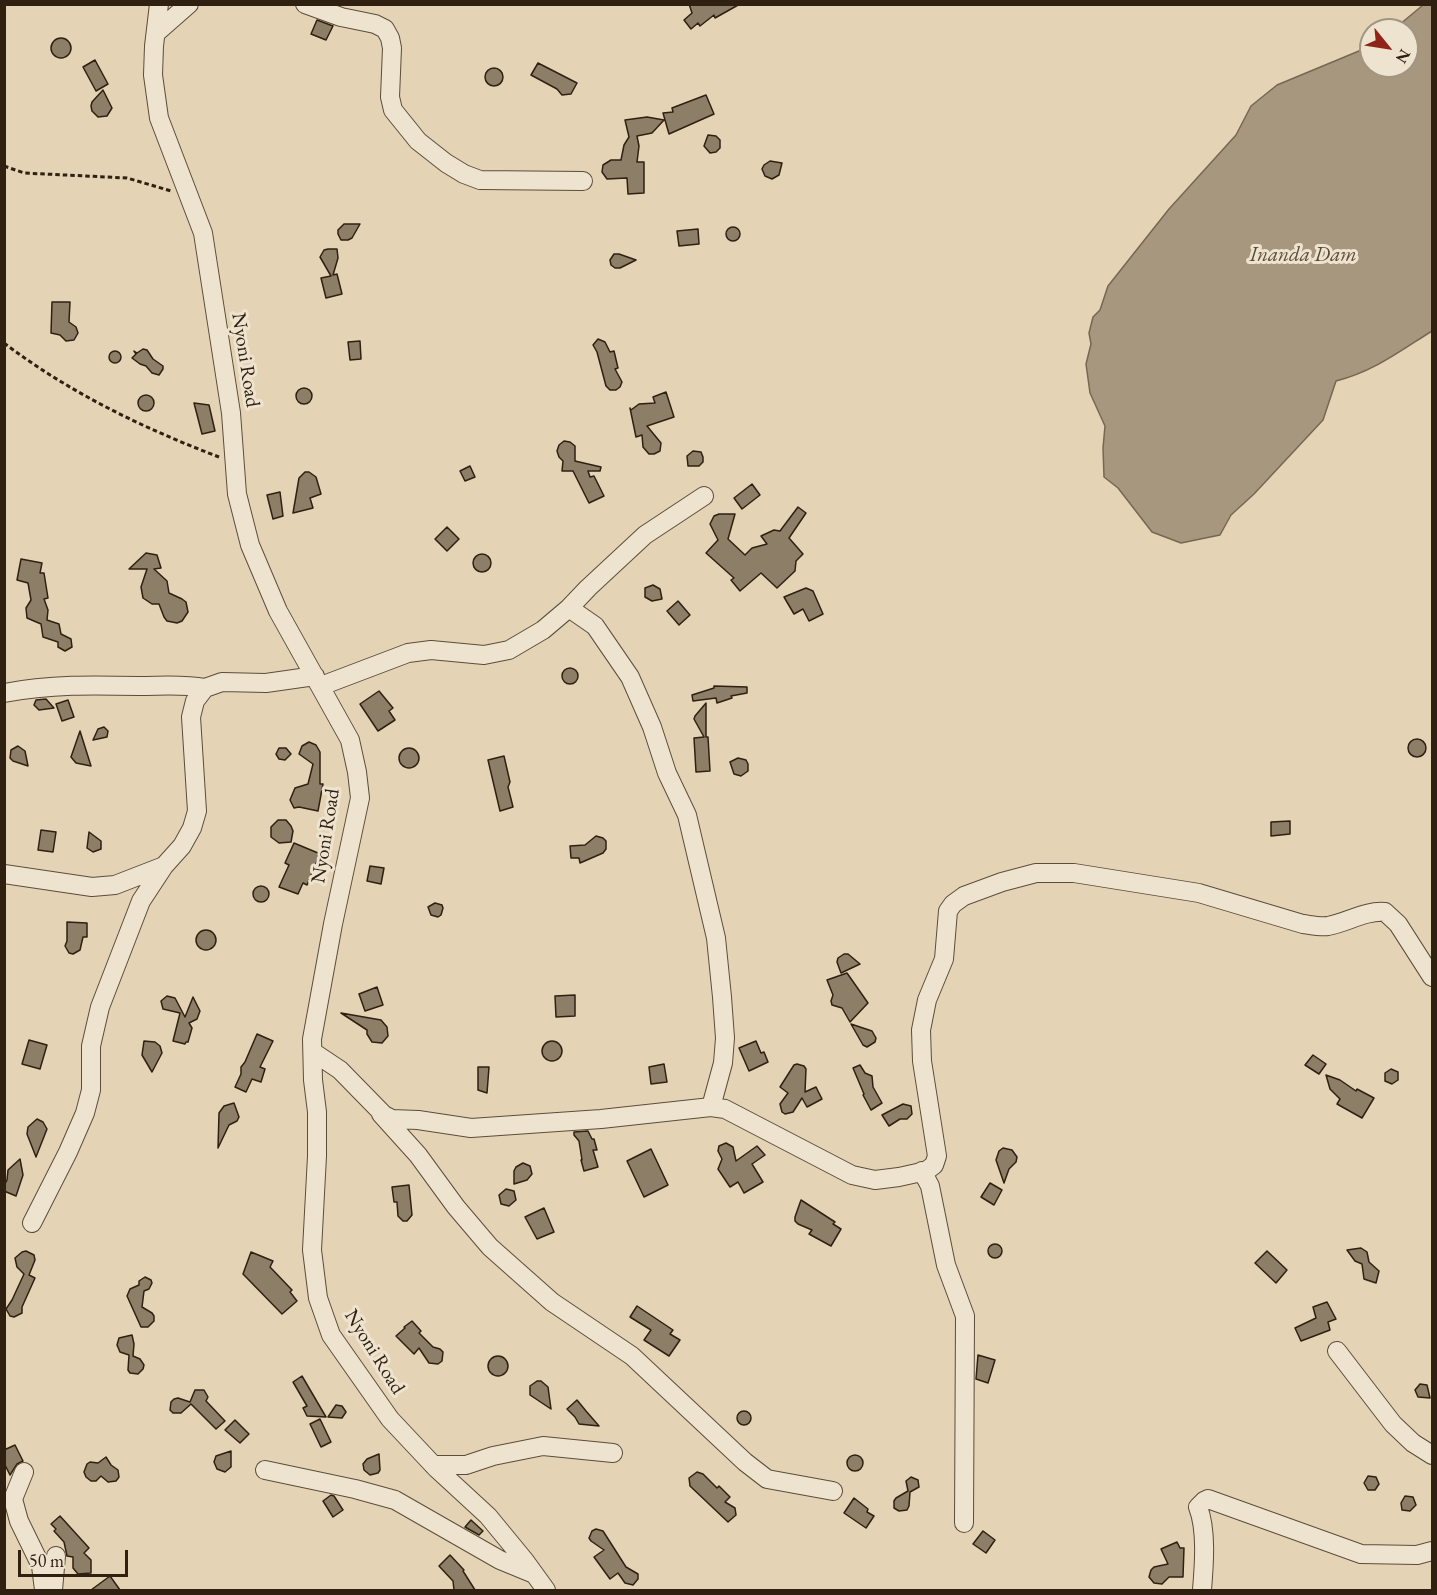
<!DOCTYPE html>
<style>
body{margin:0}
#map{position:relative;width:1437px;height:1595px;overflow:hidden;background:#e4d4b5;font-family:"EB Garamond",serif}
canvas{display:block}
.frame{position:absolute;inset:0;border:6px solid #2f2012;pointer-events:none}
.north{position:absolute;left:1359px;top:18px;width:60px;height:60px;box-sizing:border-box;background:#ede3cf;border:2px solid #a19583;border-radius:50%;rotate:120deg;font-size:16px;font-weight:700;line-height:24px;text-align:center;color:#2f2012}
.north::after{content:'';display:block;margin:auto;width:21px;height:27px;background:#8f2418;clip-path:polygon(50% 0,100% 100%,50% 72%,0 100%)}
.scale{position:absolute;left:18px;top:1550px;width:110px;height:27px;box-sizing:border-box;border:3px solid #2f2012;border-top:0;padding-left:8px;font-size:18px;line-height:21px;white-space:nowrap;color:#2f2012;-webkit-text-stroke:4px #ede3cf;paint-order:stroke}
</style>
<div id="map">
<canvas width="1437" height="1595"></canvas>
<div class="frame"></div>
<div class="north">N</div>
<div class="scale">50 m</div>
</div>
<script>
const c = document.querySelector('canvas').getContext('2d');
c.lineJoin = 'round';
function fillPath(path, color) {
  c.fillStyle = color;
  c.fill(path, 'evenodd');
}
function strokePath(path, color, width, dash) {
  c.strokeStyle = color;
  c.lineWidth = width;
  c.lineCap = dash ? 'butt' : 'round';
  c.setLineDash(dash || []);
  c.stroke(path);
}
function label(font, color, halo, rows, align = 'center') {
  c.font = font + ' "EB Garamond",serif';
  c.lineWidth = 6;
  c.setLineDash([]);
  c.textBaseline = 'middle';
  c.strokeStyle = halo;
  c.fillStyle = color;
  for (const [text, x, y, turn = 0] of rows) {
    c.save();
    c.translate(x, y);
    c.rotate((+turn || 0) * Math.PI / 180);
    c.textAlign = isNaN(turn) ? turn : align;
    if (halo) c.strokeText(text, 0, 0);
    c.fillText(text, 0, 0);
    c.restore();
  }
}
const water = new Path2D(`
 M1423,5h9v326c-32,20 -59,41 -96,50l-13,39 -69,74 -23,21 -11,20 -39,8 -29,-11 -34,-44 -14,-11 -1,-29 2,-22 -15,-33 -4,-29 5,-20 -2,-11 4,-16 7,-7 8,-24 61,-77 67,-74 15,-29 26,-21 94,-39v20h36v-36h-14z`);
fillPath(water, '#a6977e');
strokePath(water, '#766753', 1.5);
const building = new Path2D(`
 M689,4h51l-25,14 -1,-3 -14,11 -2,-3 -7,6 -7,-9 8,-7z
 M317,20l16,6 -7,14 -15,-6z
 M51 48a10 10 0 1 1 20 0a10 10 0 1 1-20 0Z
 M95,60l13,24 -12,7 -13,-24z
 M538,63l39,20 -6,11 -9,1 -5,-6 -26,-14z
 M485 77a9 9 0 1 1 18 0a9 9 0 1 1-18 0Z
 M103,90l9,18 -5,8 -9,1 -6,-6 -1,-5 1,-4z
 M706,95l8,19 -45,20 -6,-21 10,-1 -1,-4z
 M647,117l17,3 -12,13 -15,3 2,10 -2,16h7v31l-16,1 -1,-16 -20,1 -5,-7 1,-7 8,-5h10l3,-15 5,-8 -4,-17z
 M708,135l8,1 4,4v8l-4,4 -6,1 -6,-7z
 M770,161l12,2 -3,12 -7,4 -7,-3 -3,-7 2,-4z
 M344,224h16l-8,14 -4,2h-7l-3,-6v-4z
 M726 234a7 7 0 1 1 14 0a7 7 0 1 1-14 0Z
 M698,229l1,15 -20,2 -2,-15z
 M328,249h9l1,9 -5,17 4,-1 5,20 -16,4 -5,-20 10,-2 -11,-19 4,-7z
 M614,254h5l17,6 -16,8h-5l-4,-3 -1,-5z
 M52,302h18l-1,20 7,5 2,6 -4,7 -8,1 -6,-6 -9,-2z
 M598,339l7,3 5,10 4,-1 4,17 -3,1 7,13 -2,5 -4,3h-6l-4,-4 -9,-34 -4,-7z
 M360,341l1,18 -11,1 -2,-18z
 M143,349l4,1 6,9 10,7v3l-4,6 -7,-2 -6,-7 -6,-2 -8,-6 4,-4 -2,-3 3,2z
 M109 357a6 6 0 1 1 12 0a6 6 0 1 1-12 0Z
 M296 396a8 8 0 1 1 16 0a8 8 0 1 1-16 0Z
 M666,392l8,25 -27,9 14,17 -1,8 -6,3h-5l-6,-7 -1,-12 -6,2 -6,-29 1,2 8,-6 16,-1 -2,-6z
 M138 403a8 8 0 1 1 16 0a8 8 0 1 1-16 0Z
 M194,403l15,2 6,26 -13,3z
 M564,441l6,1 5,4v15l26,6 -1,4h-12l2,6 4,-1 10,20 -15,7 -16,-32h-11l1,-10 -4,-4 -2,-6 2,-6z
 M693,451l8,1 2,5v5l-4,4h-11l-1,-10z
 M470,466l5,11 -10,4 -5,-10z
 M305,472h4l7,5 5,17 -11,4 3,10 -20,5 6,-35z
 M752,484l8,11 -18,14 -8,-11z
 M280,492l3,24 -10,3 -6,-24z
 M798,507l8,6 -17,25 14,16 -7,7 -1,10 -18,17 -16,-15 -21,18 -9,-11 3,-2 -28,-25 12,-13 -8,-16 4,-8 5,-2h16l-7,25 17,16 7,-7 15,-4 -6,-8 13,-6 6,1z
 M447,527l12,12 -12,12 -12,-12z
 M146,553l11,2 4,13 -7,1 13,12 2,12 13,6 4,3 2,10 -6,9 -5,2 -10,-2 -3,-4 -5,-13h-7l-9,-6 -2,-11 6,-18h-18z
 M473 563a9 9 0 1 1 18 0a9 9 0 1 1-18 0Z
 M21,559l21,4 -2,10h4l4,25 -4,1 4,11 -1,10 12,4 2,10 10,5 1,8 -7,4 -7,-4v-5l-15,-5 -2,-13 -14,-6 -1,-10 5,-8 -3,-17 -11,-3z
 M653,585l7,4 2,10 -10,2 -7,-4v-9z
 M806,588l7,3 10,23 -14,7 -6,-12 -9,5 -10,-17z
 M678,601l12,14 -11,10 -12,-14z
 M562 676a8 8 0 1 1 16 0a8 8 0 1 1-16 0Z
 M714,686l33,1v6l-16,3 1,2 -15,5 -1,-5 -23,3 -1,-6 22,-7z
 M379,691l14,17 -4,3 6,9 -17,11 -18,-27z
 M46,699l8,9 -15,2 -5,-5 2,-5z
 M68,700l6,17 -12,4 -6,-17z
 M706,703v34h2l2,34 -14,1 -2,-34 10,-1 -10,-18 1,-3z
 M104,727l4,4 -1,6 -14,3 5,-11z
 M80,731l11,35 -15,-3 -5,-6z
 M1408 748a9 9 0 1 1 18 0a9 9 0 1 1-18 0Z
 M309,742l7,3 4,7v32h3l-5,27 -19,-4 -5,1 -4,-8 5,-12 13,-4 5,-20 -14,-10 3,-8z
 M18,746l7,5 3,15 -15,-5 -3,-3 1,-8z
 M399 758a10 10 0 1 1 20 0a10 10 0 1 1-20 0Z
 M279,748h7l5,6 -6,6 -6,-1 -3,-5z
 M504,756l6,26 -2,5 5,20 -13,4 -12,-51z
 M738,758l8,2 2,4v7l-7,5 -7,-2 -4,-12z
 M278,820h8l5,6 2,5 -2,11 -12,1 -8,-6v-10z
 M1290,821v13l-19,2v-14z
 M41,830l15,2 -3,20 -15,-2z
 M89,832l12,9v8l-8,3 -6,-4z
 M596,836l7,2 3,3v8l-3,4 -23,10 -1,-5h-8l-1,-12 15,-1z
 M294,843l24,10v6l-11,26 -4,-2 -5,11 -19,-7 10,-22 -4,-2z
 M370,866l14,2 -3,16 -14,-3z
 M253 894a8 8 0 1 1 16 0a8 8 0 1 1-16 0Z
 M435,903l7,2 1,3 -2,7 -3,2 -7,-2 -3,-8z
 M67,922l20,1v14h-4l-3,13 -7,4 -4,-1 -4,-7 2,-5z
 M196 940a10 10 0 1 1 20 0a10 10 0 1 1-20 0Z
 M844,954h4l12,10 -19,9 -4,-11 1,-4z
 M847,973l21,30 -18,19 -8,-14 -10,-3 -1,-4 2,-6 -6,-15z
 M377,987l6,18 -18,6 -6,-17z
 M575,995v21l-19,1 -1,-21z
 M167,996l8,2 10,19 8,-20 7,14 -3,8 -8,4 3,5 -4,14h-2l-1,2 -12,-3 7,-28 -17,-4 -2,-8z
 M341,1013l40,7 6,7 1,9 -6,7 -10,-1 -5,-8v-4z
 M851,1024l21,7 4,7 -1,4 -8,5 -4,-2z
 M257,1034l16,7 -13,26 5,2 -4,13 -9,-3 -6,13 -11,-5 6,-13v-7l4,-5z
 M29,1040l18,5 -7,24 -18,-5z
 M144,1041l11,1 5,4 2,7 -10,19 -10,-17z
 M756,1041l5,12 3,-1 4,10 -19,9 -10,-23z
 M542 1051a10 10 0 1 1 20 0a10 10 0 1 1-20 0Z
 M1313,1055l13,9 -7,10 -14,-9z
 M664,1064l3,18 -16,2 -2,-17z
 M797,1064l7,2 2,3 -1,23 11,-5 6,12 -15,8 -5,-9 -9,14 -8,2 -3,-2 -2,-8 8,-11 -8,-6 14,-22z
 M860,1065l5,8 7,3 1,11 9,16 -11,7 -8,-15 1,-1 -11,-26z
 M478,1067h11l-2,26 -9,-3z
 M1391,1069l7,3v8l-6,4 -7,-3v-8z
 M1326,1075l14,5 16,11 1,-2 17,9 -12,20 -25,-14 3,-5 -10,-10z
 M234,1103l5,14 -2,4 -8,4 -11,23 1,-35 5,-7z
 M903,1104l8,2 1,8 -5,5h-7l-11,7 -7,-11z
 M37,1119l6,3 4,7 -11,28 -9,-23 1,-7z
 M588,1131l4,8h2l3,11h-4l5,17 -14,4 -3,-11h1l-3,-19 -5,-6v-3z
 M726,1143l7,4 3,14 21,-15 8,9 -13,9 11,18 -19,11 -6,-11 -8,5 -12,-18 4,-10 -4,-8 1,-5z
 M1003,1148l9,2 5,7 -1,5 -7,7 -5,14 -8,-23 3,-9z
 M651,1149l17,36 -24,12 -17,-36z
 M20,1159l3,16 -7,21 -12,-5v-5l3,-6 1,-10z
 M523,1163l7,3 2,8 -5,6 -13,4v-13l2,-4z
 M990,1183l12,7 -8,15 -13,-8z
 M409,1185l3,30 -5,6h-4l-5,-5 -1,-14h-3l-2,-15z
 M506,1189l8,2 2,9 -7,6 -8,-2 -2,-9z
 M801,1200l34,22 -2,2 8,5 -10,17 -22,-12 3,-4 -14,-6 -3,-3v-4z
 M544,1208l10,24 -17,7 -12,-22z
 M988 1251a7 7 0 1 1 14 0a7 7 0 1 1-14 0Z
 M1361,1248l6,4 2,10 10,9 -3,12 -12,-4 -2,-15 -7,-3 -8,-11z
 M26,1251l8,4 1,5 -6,15 6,3 -13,29v6l-8,4 -4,-1 -4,-7 6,-9 12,-26 -7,-7 -2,-9 7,-6z
 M1267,1251l20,19 -11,13 -21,-20z
 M251,1252l22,9 -3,6 22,23 -2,2 7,9 -15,13 -39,-40z
 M145,1277l6,3 1,3 -3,6 -5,2 -2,16 10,6 2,3v5l-6,6h-7l-14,-31 3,-7 9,-4v-4z
 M1327,1302l9,17 -8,3 2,8 -29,11 -6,-13 21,-10 -3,-11z
 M637,1306l36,24 -3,4 10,6 -11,16 -25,-16 7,-10 -21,-13z
 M412,1321l9,10 -2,2 14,14 7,2 3,3 -1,9 -4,3 -9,-1 -10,-15 -5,6 -18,-18 9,-8 -1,-1z
 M132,1335l2,9 -1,12 7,3 4,6 -1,4 -5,5 -8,-1 -2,-3 1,-15 -9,-3 -3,-7 2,-7z
 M978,1355l17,5 -7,23 -12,-4z
 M488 1366a10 10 0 1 1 20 0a10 10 0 1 1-20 0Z
 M302,1376l24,41 -19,-1 -4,-8 4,-2 -14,-24z
 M537,1381h4l7,6 3,22 -21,-14v-9z
 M1420,1384l7,1 3,13 -12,-1 -3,-7z
 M195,1390h9l4,7 -2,4 19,20 -9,8 -25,-25 -10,9h-8l-3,-3 1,-8 3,-3 4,-1 12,4z
 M577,1400l9,11 13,15 -20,-2 -4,-7 -8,-8z
 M336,1405l6,1 4,6 -4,6 -14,-1z
 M737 1418a7 7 0 1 1 14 0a7 7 0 1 1-14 0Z
 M320,1419l11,23 -10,5 -11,-23z
 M235,1420l14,14 -9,9 -15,-13z
 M15,1445l8,16 -6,3 -7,11 -6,-12v-13z
 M231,1451v16l-6,5 -8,-3 -3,-7 2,-6z
 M379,1454l1,16 -2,3 -8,2 -6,-5 -1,-6 4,-5z
 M847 1463a8 8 0 1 1 16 0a8 8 0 1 1-16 0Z
 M106,1457l5,8 7,5 1,7 -3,4 -8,1 -7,-6 -5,5h-5l-5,-4 -2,-5 3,-8 3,-2 8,1z
 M697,1472l6,2 14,14 2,-2 11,11 -5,5 10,6 1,7 -8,7 -38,-36 -1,-8z
 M1368,1476l8,1 3,7 -4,6h-7l-4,-7z
 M911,1477l7,3 1,7 -9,5 -1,14 -2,4 -8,1 -5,-3v-7l2,-3 12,-7 -2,-10z
 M331,1495l3,1 9,14 -10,7 -10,-16z
 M1405,1496l8,1 3,8 -6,6 -8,-1 -1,-7z
 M854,1498l14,11 -1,3 7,4 -8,12 -22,-15z
 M60,1516l29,32 -5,5 7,7v13l-13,1 -5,-6v-11l-6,-1 -3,-14 -10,-11 2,-2 -5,-5z
 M471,1520l12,11 -4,4 -14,-8z
 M596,1529l7,2 23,36 12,7v5l-5,6 -8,-2 -7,-10 -8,6 -16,-22 10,-7 -13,-9 -2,-3 3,-7z
 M983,1531l12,9 -9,13 -13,-9z
 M1177,1542l3,6h4l-1,29h-14l-7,7 -8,-1 -5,-6 2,-7 3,-3 14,-3 -7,-15z
 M450,1555l14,15 -1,1 12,19h-21l-1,-9 -14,-15z
 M110,1576l10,14h-29z`);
fillPath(building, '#8d7e67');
strokePath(building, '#2f2012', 1.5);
const minor = new Path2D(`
 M159,4l-5,42 -1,29 6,43 44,115 28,180 6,81 13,51 28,66 72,129 7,32 3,26 -27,126 -21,115 1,41 4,32v44l-5,94 6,48 13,37 59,84 47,50 51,47 37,45 21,29
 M305,4l36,13 34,7 10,5 5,9 2,10 -2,49 3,13 25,31 28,22 18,11 16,6 103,1
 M156,33l33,-29
 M569,608l26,18 35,51 22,50 15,46 20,42 29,123 6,59 3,41 -2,25 -12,44
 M321,686l87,-33 23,-3 53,5 25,-5 34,-20 26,-22 19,-20 57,-53 59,-39
 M4,693c46,-9 90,-8 136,-7 22,0 43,-2 65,2
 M4,874l88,13 23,-2 49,-19
 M313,1052l27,18 44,45 8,4 26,1 53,8 130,-9 110,-12 14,2 127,66 23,5 24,-3 27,-6 8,-6 3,-9 -15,-95 -1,-31 6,-30 17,-41 4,-48 5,-7 11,-8 38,-14 34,-9h38l125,20 104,31c8,1 17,3 25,2 18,-3 38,-16 57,-14l13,12 34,53
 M381,1114l37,41 38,52 34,40 62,55 80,54 113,106 22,17 66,12
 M922,1171l8,15 16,79 19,51 -1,207
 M32,1223l36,-71 17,-39 6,-23v-44l9,-39 41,-106 23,-35 18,-20 10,-18 5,-17 -6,-94 4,-16 10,-13 17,-6 44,1 49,-7
 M1337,1351l56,73 20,19 19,12
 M433,1465h33l27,-9 50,-10 70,7
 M265,1470l90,19 40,11 105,60 34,14
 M24,1472l-11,27 6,22 22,45 3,24
 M53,1590l3,-34
 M1202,1590c2,-24 5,-60 -4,-83l6,-6 4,-2 153,55 56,1 15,-4`);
strokePath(minor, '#5c4d3b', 20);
strokePath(new Path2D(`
 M4,166l20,7 103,5 44,13
 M4,343c66,50 139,85 215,114`), '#2f2012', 3, [4.5, 3]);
strokePath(minor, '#ede3cf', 18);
label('20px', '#2f2012', '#ede3cf', [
 ["Nyoni Road",245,360,81],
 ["Nyoni Road",326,836,-81],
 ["Nyoni Road",374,1352,58]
]);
label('italic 21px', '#594a38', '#ede3cf', [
 ["Inanda Dam",1303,255]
]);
</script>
